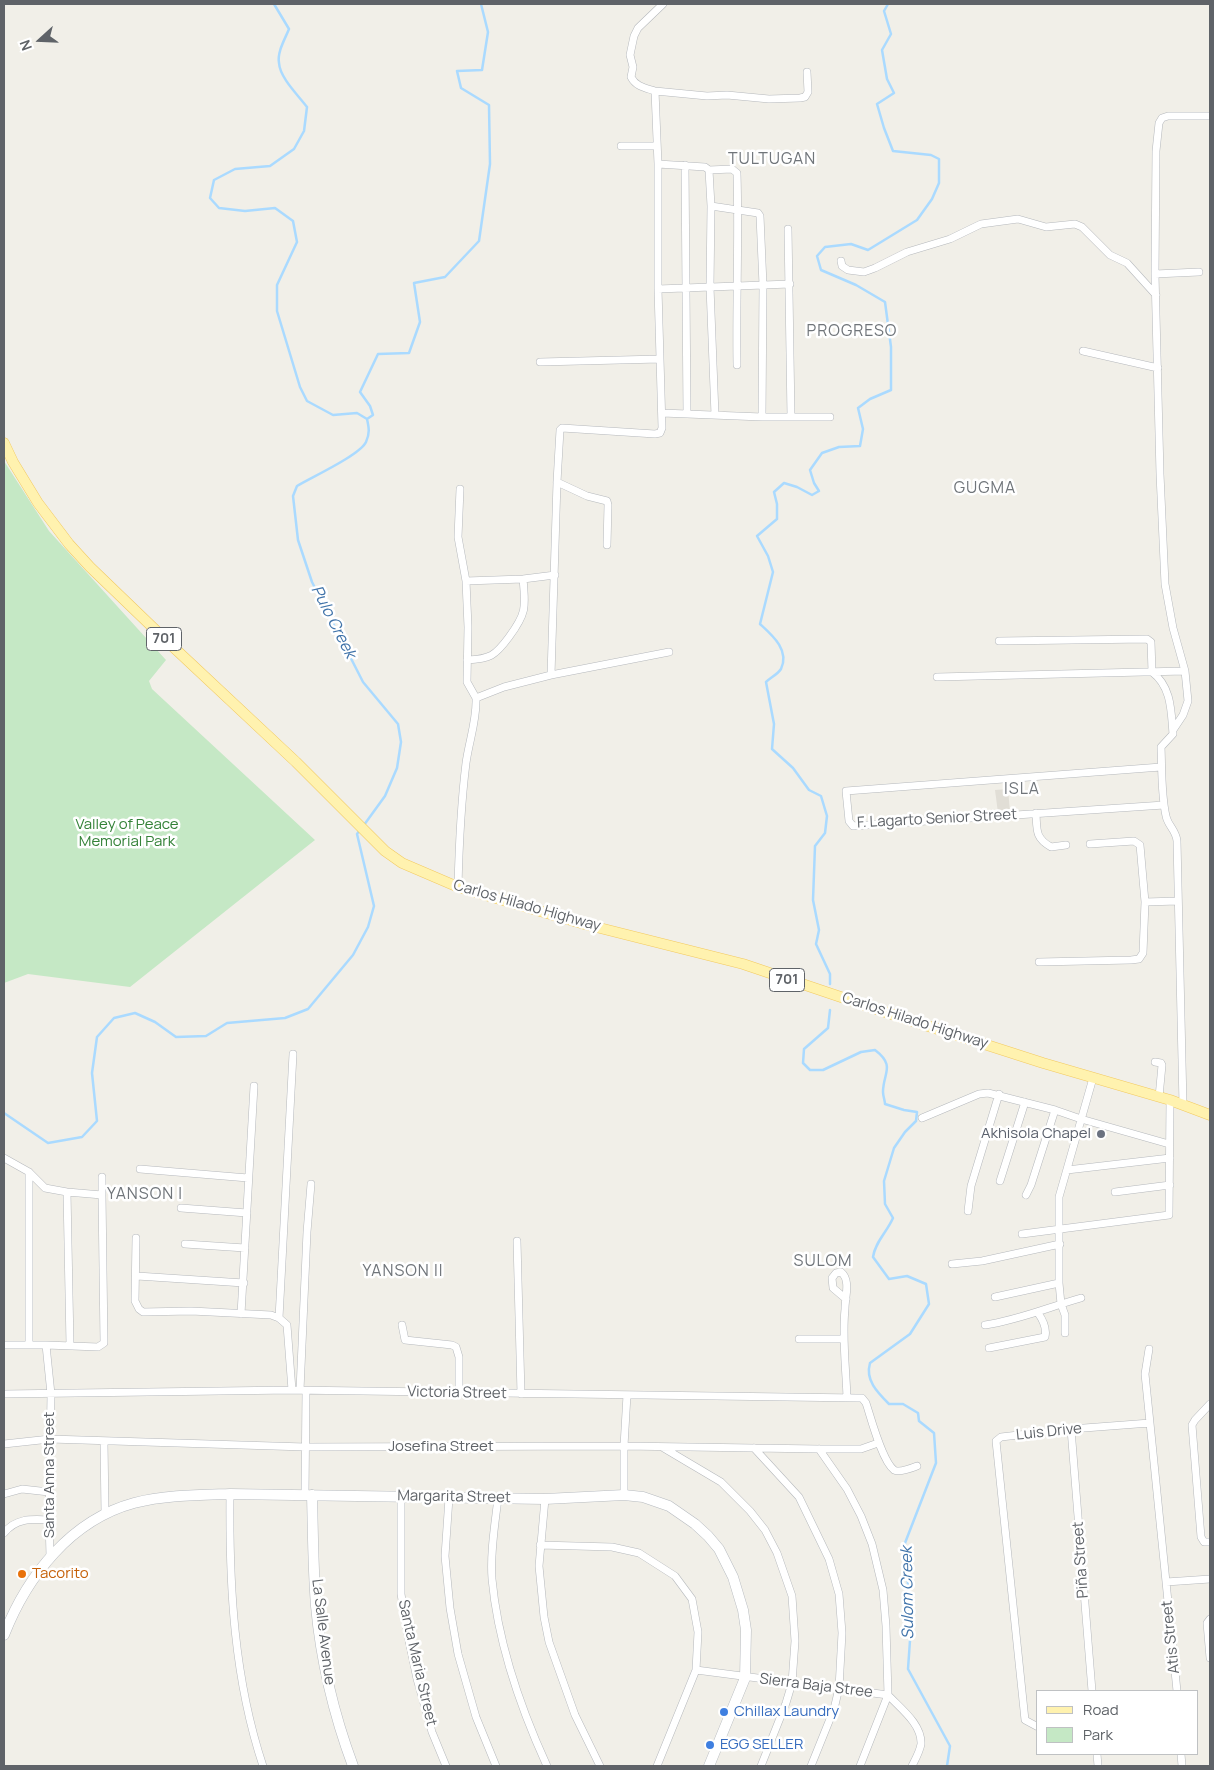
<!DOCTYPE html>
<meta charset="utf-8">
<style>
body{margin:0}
#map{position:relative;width:1214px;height:1770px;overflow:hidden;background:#f1efe8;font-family:Manrope,sans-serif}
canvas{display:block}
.frame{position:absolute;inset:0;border:5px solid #5f6368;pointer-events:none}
.legend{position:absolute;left:1036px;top:1690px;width:162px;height:65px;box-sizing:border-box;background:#fff;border:1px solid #bfc1c3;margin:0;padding:6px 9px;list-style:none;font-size:15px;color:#5f6368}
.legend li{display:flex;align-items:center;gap:10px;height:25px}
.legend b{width:25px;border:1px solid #bfc1c3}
.north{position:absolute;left:15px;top:15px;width:50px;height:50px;-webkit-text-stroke:4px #fff;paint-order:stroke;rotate:250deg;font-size:14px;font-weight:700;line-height:20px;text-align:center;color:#5f6368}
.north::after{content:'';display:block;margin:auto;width:18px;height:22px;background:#5f6368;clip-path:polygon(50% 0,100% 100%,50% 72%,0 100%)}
</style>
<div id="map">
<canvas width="1214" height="1770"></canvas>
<div class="frame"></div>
<ul class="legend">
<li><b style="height:6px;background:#fff2af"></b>Road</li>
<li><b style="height:14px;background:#c5e8c5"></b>Park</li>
</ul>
<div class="north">N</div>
</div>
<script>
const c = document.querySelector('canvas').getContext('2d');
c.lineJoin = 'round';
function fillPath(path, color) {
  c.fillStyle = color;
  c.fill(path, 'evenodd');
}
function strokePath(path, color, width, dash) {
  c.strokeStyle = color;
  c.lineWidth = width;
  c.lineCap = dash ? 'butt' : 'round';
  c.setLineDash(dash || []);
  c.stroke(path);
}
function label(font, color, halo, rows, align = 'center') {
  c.font = font + ' Manrope,sans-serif';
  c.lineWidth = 5;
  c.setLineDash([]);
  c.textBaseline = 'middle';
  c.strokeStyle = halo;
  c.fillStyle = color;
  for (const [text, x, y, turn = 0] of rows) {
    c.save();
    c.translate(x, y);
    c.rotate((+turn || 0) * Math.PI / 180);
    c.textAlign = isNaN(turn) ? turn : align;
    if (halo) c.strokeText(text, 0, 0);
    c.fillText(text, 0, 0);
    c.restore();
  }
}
fillPath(new Path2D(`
 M1008,789l2,23 -12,1 -3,-23z`), '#e1ded6');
fillPath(new Path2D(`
 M4,461l45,70 117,129 -17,21 3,8 163,151 -185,147 -102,-13 -24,9z`), '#c5e8c5');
strokePath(new Path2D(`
 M274,4l15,25c-4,10 -12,23 -10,34 1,15 19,32 28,44l-3,24 -10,18 -24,17 -35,3 -21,11 -4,18 9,10 26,3 30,-3 18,13 4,21 -20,43v26l23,76 7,14 26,14 24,-2 10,6c2,9 3,14 -1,23 -6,13 -54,35 -69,44l-4,10 5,44 14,42 51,100 35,42 3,18 -4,26 -12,28 -21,29
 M367,419l6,-4 -3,-9 -10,-14 18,-38 31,-1 11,-31 -6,-39 31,-6 34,-36 11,-77 -1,-59 -28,-17 -4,-17 25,-1 6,-38 -7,-28
 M830,984v-10l-14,-30 3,-14 -6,-30 2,-54 10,-13 2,-17 -6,-20 -12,-6 -16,-22 -21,-19 2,-25 -8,-42c4,-4 12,-8 15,-13 9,-19 -9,-34 -21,-45l13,-52 -5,-16 -11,-20 20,-17v-15l-3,-12 10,-9 13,4 15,8 7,-4 -5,-8 -4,-13 12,-17 17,-6 21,-1 3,-17 -5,-21 12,-9 21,-9v-43l-6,-45 -29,-17 -35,-15 -4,-14 8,-9 26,-3 17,6 49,-30 15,-21 7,-16v-24l-8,-4 -38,-4 -9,-23 -7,-24 17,-11 -7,-14 -5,-29 9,-16 -7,-23 4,-7
 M830,1010l-2,18 -24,21 -1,14 7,7h13l38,-18 14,-2c21,16 8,23 8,42 0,4 2,9 2,12l19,6 13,2 -1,9 -11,11 -11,16 -10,33 1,23 8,14c-6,14 -18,24 -20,39l16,22 18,-3 19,8 3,20 -19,30 -40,29c-5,17 7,29 19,41h14l15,9 1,8 15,12 2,30 -31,80 6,83 -3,43 42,77 -3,20
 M4,1113l44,30 34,-6 15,-16 -5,-48 5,-36 17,-19 21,-5 20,9 21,15 30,-1 21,-13 58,-5 23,-9 45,-54 15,-28 6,-21 -17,-72 3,-4`), '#aadaff', 2.5);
const street = new Path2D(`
 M655,91c-9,-3 -19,-4 -24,-14l2,-10 -3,-12 4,-19 4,-8 25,-24
 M621,146h36
 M658,164l-3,-73 52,5 20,-1 42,4 31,-1 5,-1 3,-5 -1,-20
 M685,165l2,249
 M709,170l23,-1 5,4c2,64 -1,128 0,192
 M711,206l47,7 2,3 3,69 -1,132
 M788,229l3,188
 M841,261l1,5 6,4 16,2 11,-4 32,-16 43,-13 31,-15 37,-5 28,8 29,-3 7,3 28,28 17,8 29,32
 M1155,274l44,-2
 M658,289l132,-5
 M1083,351l75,17
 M540,362l120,-3
 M662,413l100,4h68
 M557,482l30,14 20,5 1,4 -1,40
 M460,489l-2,48 8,44 2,46 -1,55 9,16 28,-11 47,-12 6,-193 3,-52 2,-2 93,6 5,-1 2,-5 -4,-139v-125l47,3 4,3 2,36 -1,81 5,128
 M466,581l57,-2 32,-4
 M999,641l148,-2 4,3 1,30c20,15 19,40 21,62l-12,13c1,22 0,47 5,69 2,10 10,14 11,25l6,264
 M467,660c23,-1 28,-4 42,-23 17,-23 17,-29 14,-58
 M551,675l118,-23
 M937,677l248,-6
 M1173,730l10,-15 5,-14 -3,-30 -12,-43 -8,-44 -5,-110 -5,-200 1,-123 3,-28 3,-5 6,-2h42
 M1161,767l-315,24 3,30 4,5 311,-21
 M1036,813c1,17 -1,25 15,34l15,-2
 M458,887c1,-42 3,-83 8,-124 3,-22 11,-43 10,-65
 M1145,902l33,-1
 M1039,962l92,-2 8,-1 4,-6 2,-51 -5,-57 -6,-4 -44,3
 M1155,1062l6,1 1,2 -3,32
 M922,1118l57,-24 9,-1 67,17 26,9 88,25
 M4,1158l25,14 16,16 22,4 35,3 2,148 -6,4 -52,-2
 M140,1169l108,9
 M1067,1170l103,-12
 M29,1172v173
 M102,1177v18
 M1000,1181l25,-79
 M67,1192l3,153
 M1115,1192l55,-7
 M1026,1195l5,-10 24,-75
 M181,1208l66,5
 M968,1211l3,-25 28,-92
 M1022,1234l147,-19 1,-115
 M136,1238l-1,63 4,8 4,3 48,-1 80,4 8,3 8,7 5,65
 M517,1241l4,153
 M185,1244l60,4
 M952,1264l30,-3 78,-17
 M137,1276l107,7
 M995,1297l64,-14
 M846,1299l-13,-11 -1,-10 4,-5 5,-1c10,8 4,25 4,37 -3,29 1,59 2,89
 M241,1314l13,-228
 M279,1318l14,-264
 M402,1325l3,15 47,5 4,2 3,10v36
 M985,1325c34,-5 64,-18 96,-27
 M1065,1333v-18l-4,-11 -2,-21v-86l34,-119
 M799,1339h45
 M4,1345h42l5,49 -2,126 1,36
 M989,1348l56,-11c2,-9 -2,-17 -7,-24
 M1149,1349l-4,25 5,49
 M300,1390l7,-158 4,-48
 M4,1394l288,-4 565,8h5l4,5c5,15 16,58 28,67 5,3 18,-2 23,-4
 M1210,1404l-15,16 -3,5 9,112 3,5h6
 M1071,1429l21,262
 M104,1441l1,72
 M4,1444l46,-5 255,8 319,-1 195,3h42l17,-6
 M662,1447l59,35 29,29 15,19 12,23 15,43 3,45 -3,42 -6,20 -25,63
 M754,1448l45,49 30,62 10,35 3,39 -3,55 -5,21 -23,57
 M819,1449l28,40 14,27 11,28 11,46 3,36 2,69 -28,71
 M4,1494l18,-5 27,3
 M230,1494c-1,92 4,185 33,272
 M305,1495l1,-104
 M624,1495v-49l3,-51
 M401,1496v98l7,42 9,43 15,53 14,34
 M449,1498l-4,58 5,52 8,46 18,63 20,49
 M498,1498c-3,26 -8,55 -6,81 6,65 28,128 55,187
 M545,1499l-6,67 5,51 5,25 26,73 25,51
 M4,1533c12,-15 27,-14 45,-13
 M540,1545l72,2 27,6 36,23 17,23 6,33 -2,38 -39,96
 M1166,1582l44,-3
 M1210,1619l-3,4 3,35
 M696,1670l192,25
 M888,1695c12,13 34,29 33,49 -1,7 -6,16 -9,22
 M1038,1727l-13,-7 -29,-279 5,-4 70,-8 79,-6 27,268
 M1097,1754l1,12
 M1181,1754l1,12`);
const secondary = new Path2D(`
 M312,1495c1,37 1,74 4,111 5,55 18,109 37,160
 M4,1635c23,-59 67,-115 130,-132 31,-8 64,-8 96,-9l315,5 79,-4 19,2 26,9 26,18 13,12 11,13 14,28 10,33 3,20 -1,48 -36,88`);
const primary = new Path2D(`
 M4,443l9,19 25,41 31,41 21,23 80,77 126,118 89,89 17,12 56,24 126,37 159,40 160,54 140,45 127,37 40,15`);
strokePath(street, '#b5b8bc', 8);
strokePath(secondary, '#b6babf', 11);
strokePath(primary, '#f2c960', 11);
strokePath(street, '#fff', 7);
strokePath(secondary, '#fff', 10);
strokePath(primary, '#fff2af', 10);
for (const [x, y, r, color] of [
 [1101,1134,5,"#6b7280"],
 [22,1574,5,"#e8710a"],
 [724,1712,5,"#3f7fe0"],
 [710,1745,5,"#3f7fe0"]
]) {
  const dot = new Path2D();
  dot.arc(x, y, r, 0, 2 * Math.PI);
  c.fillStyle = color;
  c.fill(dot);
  strokePath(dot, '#fff', 2);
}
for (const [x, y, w] of [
 [164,639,35],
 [787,980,35]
]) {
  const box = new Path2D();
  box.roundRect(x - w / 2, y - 11.5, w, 23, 4);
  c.fillStyle = '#fff';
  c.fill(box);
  strokePath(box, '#5f6368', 1);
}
label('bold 14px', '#5f6368', null, [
 ["701",164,639],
 ["701",787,980]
]);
label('15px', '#5f6368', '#fff', [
 ["F. Lagarto Senior Street",937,819,-3],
 ["Carlos Hilado Highway",527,906,16],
 ["Carlos Hilado Highway",915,1021,18],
 ["Victoria Street",457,1393,1],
 ["Luis Drive",1049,1432,-6],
 ["Josefina Street",441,1447],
 ["Santa Anna Street",50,1475,-90],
 ["Margarita Street",454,1497,1],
 ["Piña Street",1081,1560,-94],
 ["La Salle Avenue",323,1632,83],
 ["Atis Street",1171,1637,-96],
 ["Santa Maria Street",417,1663,77],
 ["Sierra Baja Stree",816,1686,7]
]);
label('15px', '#348238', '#fff', [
 ["Valley of Peace",127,825],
 ["Memorial Park",127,842]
]);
label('15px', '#5b616d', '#fff', [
 ["Akhisola Chapel",1091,1134]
], 'right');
label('15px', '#c56008', '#fff', [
 ["Tacorito",32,1574]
], 'left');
label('15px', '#366cbe', '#fff', [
 ["Chillax Laundry",734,1712],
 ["EGG SELLER",720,1745]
], 'left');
c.letterSpacing = '1px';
label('16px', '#70757a', '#fff', [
 ["TULTUGAN",772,160],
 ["PROGRESO",852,332],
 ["GUGMA",985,489],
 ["ISLA",1022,790],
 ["YANSON I",145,1195],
 ["SULOM",823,1262],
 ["YANSON II",403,1272]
]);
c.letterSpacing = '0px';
label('italic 16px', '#4174aa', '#fff', [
 ["Pulo Creek",333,622,63],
 ["Sulom Creek",908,1593,-91]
]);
</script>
